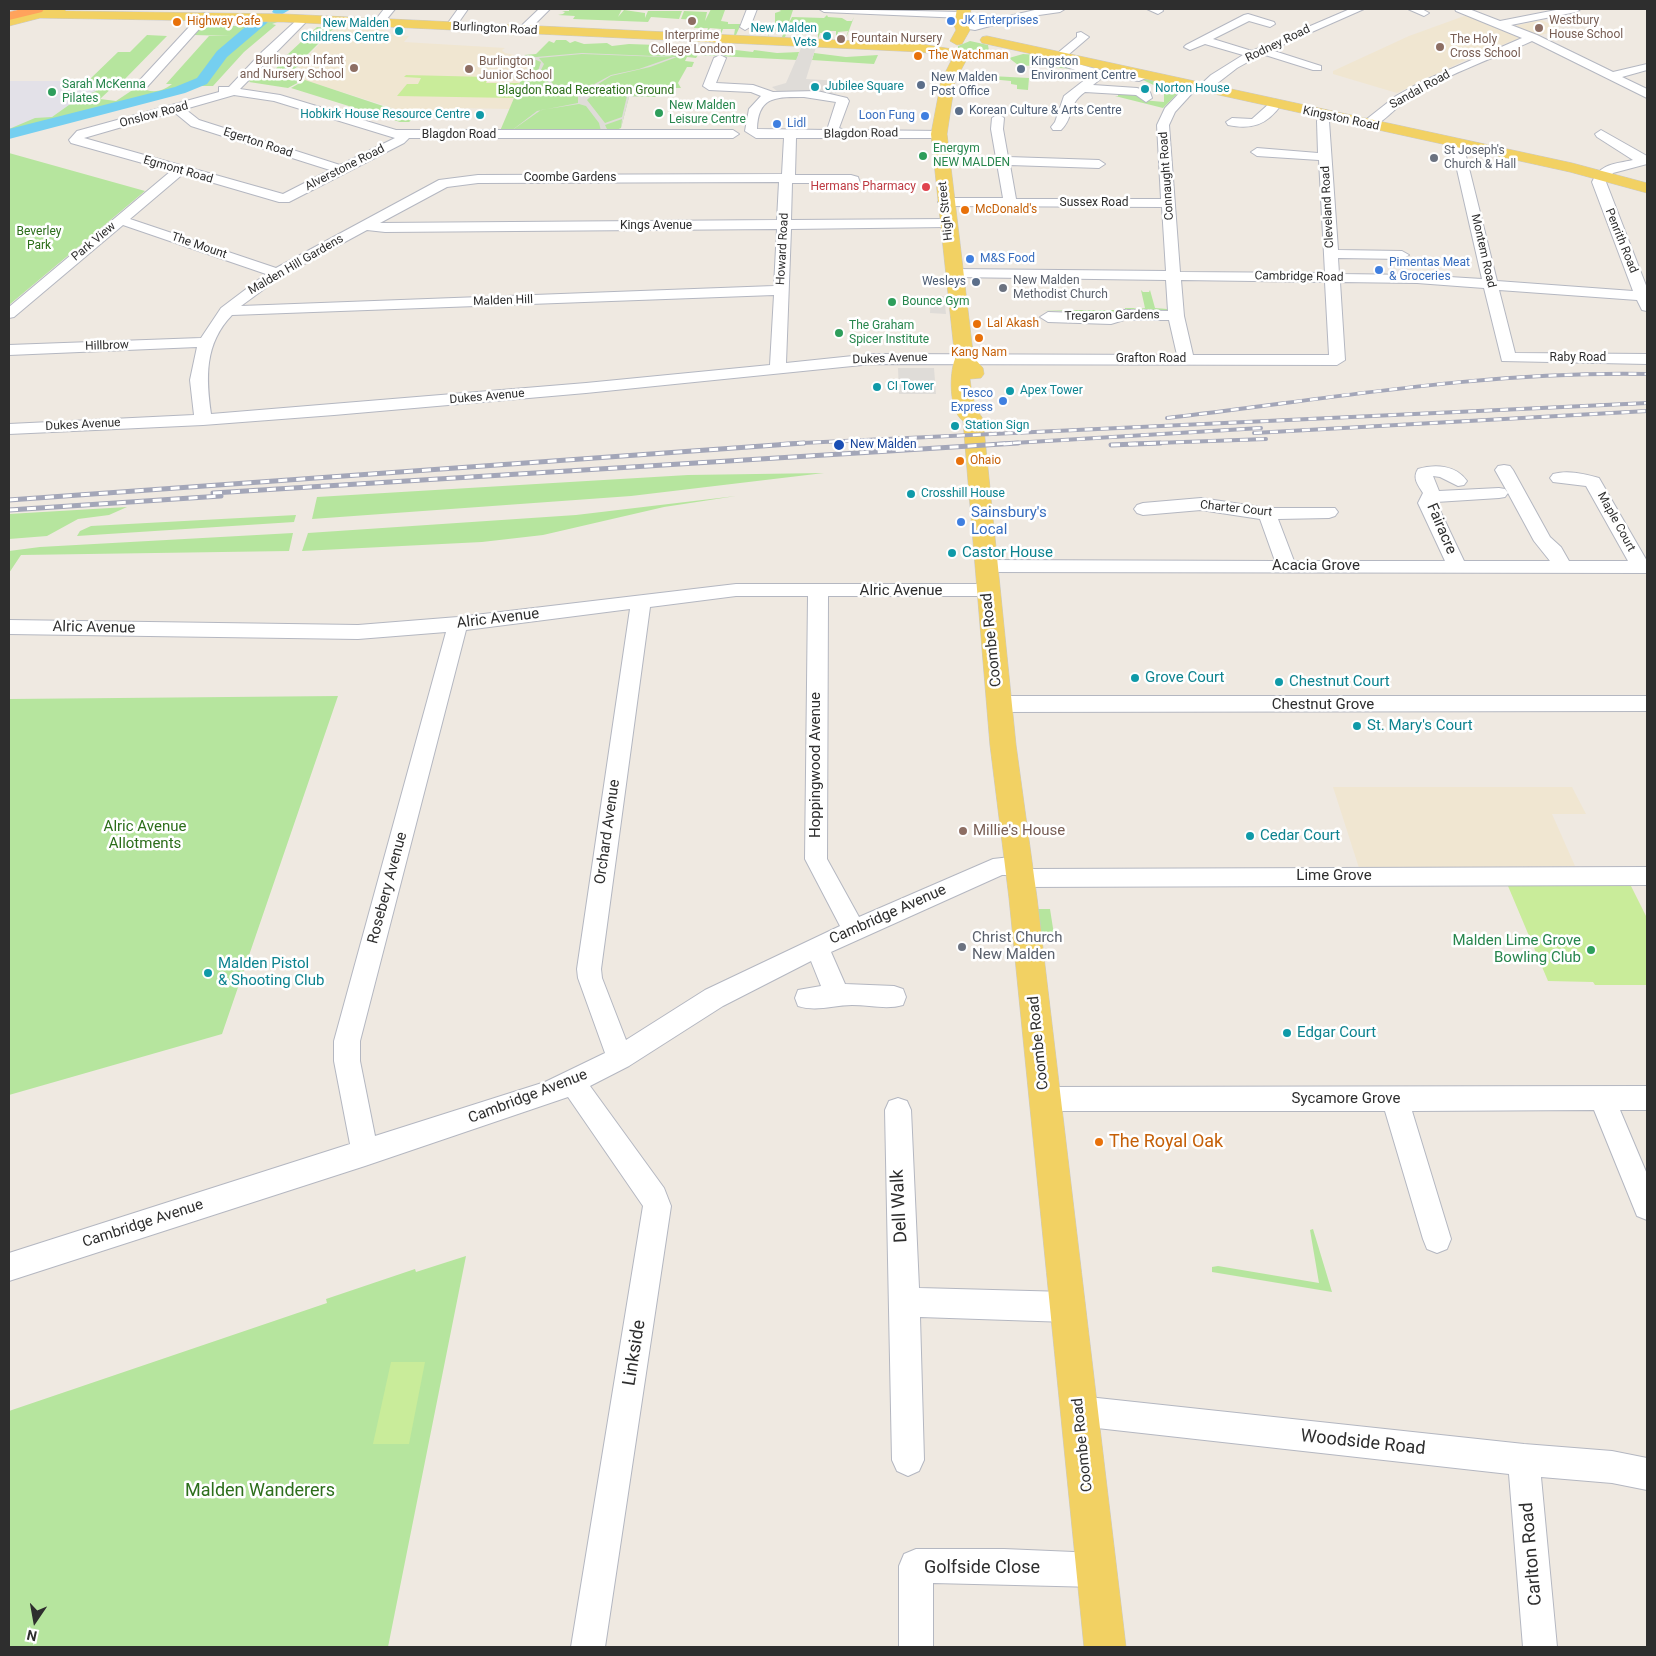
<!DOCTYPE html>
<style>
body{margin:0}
#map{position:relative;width:1656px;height:1656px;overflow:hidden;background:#efe9e1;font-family:Roboto,sans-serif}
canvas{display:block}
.frame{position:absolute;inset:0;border:10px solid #2e2e2e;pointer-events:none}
.north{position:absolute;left:10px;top:1596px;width:50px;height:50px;-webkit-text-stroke:4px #fff;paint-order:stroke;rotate:192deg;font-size:14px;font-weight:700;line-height:20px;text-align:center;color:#2e2e2e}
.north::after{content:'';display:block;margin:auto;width:18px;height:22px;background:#2e2e2e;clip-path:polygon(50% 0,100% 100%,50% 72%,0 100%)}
</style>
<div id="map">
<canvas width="1656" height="1656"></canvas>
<div class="frame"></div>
<div class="north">N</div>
</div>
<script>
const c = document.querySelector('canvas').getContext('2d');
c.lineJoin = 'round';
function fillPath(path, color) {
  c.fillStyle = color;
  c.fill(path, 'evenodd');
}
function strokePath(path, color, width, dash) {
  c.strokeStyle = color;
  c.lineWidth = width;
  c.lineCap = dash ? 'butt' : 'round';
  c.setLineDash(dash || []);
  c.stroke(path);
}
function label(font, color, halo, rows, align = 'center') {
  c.font = font + ' Roboto,sans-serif';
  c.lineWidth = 5;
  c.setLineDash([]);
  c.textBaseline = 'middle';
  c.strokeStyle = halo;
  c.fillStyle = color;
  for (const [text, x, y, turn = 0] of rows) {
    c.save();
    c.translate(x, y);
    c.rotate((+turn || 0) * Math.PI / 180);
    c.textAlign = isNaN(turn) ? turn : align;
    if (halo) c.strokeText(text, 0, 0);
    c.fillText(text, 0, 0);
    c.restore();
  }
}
fillPath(new Path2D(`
 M9,81h93l8,1 -39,32 -62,19z`), '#e3e1e8');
fillPath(new Path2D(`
 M1467,15l55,22 -52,21 -73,35 -64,-19v-3l76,-35z
 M1542,20l20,10 -26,6 -22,-10z
 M337,24l5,2h46l-7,8 28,2 -5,6 101,6 -3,2 3,3 29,6 -21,36 1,3 -4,11 -56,-1 -3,6 -52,-4 -108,-34z
 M1333,787h239l14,27h-34l23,52 -216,2z`), '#f0e6d1');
fillPath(new Path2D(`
 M569,9h53l-4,8 6,-7 21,3v5l3,-7h34l-3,8 -28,-2 -3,5 -75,-3 2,-3 -17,-1 5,-1 2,-2 -3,-1h7z
 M711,9h19l-5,1 -4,11 7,1v2h13l-5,11h-2l1,-6h-12l-2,5v-5l-11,-1 -4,5 2,-5h-14l3,-8 -16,-1 3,-8 23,1 -2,9z
 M778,9l15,1 -5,15 4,-8 32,1 3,-3 1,2 14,1 5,3h5l2,-4 -9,24 3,-10 -10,1 -2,8v-9h-12l1,2h-5l-2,6v-5l-14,-1 -3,5 4,-13h-8l-2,7h-8l-2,5h-3l2,-5 -10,-1v-2h-4l-2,8v-5l-7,-1v-2l-9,2 3,-8 20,1v-11l6,-2z
 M270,20l10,1 -8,3 4,1 -32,27 -31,34h-16l-188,51v-8l26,-11 17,-1 24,-17 20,-9 1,-3 -11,-5 -21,1 1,-3 23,-1 29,-28h12l17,-17 20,1 -46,47 13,3h-20l-14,13 16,2 21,-14c15,6 23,6 35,-3h-6l43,-48h22l-37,-1 10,-11 46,3 6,-5v3l6,1z
 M317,27l17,1 -28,28h-8l8,1 -15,16v3l12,4 -15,8 -39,-6 6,-7 15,1 17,-21z
 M556,40h10l4,3 5,-2 9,3 23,-1 5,3 17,-2 56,2 -3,7 9,1 3,-6h5l26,1 -3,4 4,1 1,-5 26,3 1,-2 23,3 22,-1 -2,8 -99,-5 -2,3 -9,-1 -2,4 9,1 -2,5h-5l-9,16 3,5h-10l1,2 -15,2 -1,5h-27l-8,31 -7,3h-114l14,-33 -1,-3 20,-36 -9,-4 12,-1 13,-13 5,2z
 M970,41l18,4 1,6 -13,4 -18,-5v-4z
 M814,53l32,4 32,-2 -4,9 -62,-4z
 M1023,54c20,0 34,9 51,15l-40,-3v-4l-1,4 -15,-1 -9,-7z
 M991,76l38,2 -1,12 -11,-1v-4l-6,-1v-3l-21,-2z
 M1146,79l29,7 5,5 -17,17 -48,-12h3v-2h19l5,6 22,2v-12l-21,-10z
 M305,80l93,31 23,1 -12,10h-9l-109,-34z
 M9,153l136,38 -136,114z
 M1141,290l2,2h6l1,-2 5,18 12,1v3h-16l3,-2 -17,-2 -28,8 -1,-4 -66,-2h83v-2h20z
 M824,473l-193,23 -319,23 5,-22 371,-22z
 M736,496l-72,11 -121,28 -61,7 -180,9 6,-18 268,-18z
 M127,507l-18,8 -31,4 -31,17 -38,3v-25z
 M296,515l-2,7 -217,14 3,-5 11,-5z
 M293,533l-4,18 -268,4 -12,18v-22l31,-4z
 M338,696l-116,338 -213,61v-396z
 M1037,909h13l5,32h-15z
 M1313,1229l19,63 -120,-20v-5l6,-1 101,17 -9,-53z
 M466,1256l-78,391h-379v-236l318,-108 -1,-4 89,-30 1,3z`), '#b6e59e');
fillPath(new Path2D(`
 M406,75l83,2 -3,6h33l-6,12 1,3 -117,-2 10,-12h11l3,-6 -17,-1z
 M1508,886h123l16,32v67h-52l-2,-3 -45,-1z
 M391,1362h34l-16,82h-36z`), '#c9ec9a');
fillPath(new Path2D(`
 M802,46l14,1 -10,32 36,2 -1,4 16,1 -10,6 -16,2 -54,-3 -5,-4 14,-4z
 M582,53l95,4 -27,10 -39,9 -27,17 7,3 -4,4 18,23 17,-6 5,-21h29l-27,1 -8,31 1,-9 -17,6 3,6h-7l-2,-8 -13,-17 -7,-2 -38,6 -30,21 26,-20 41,-8v-9l-28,-10 -12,-13 3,-9 -17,-7 12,2zM582,54l81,3h10l-34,12 -28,6 -31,17 -26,-7 -13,-15 3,-6 -5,-6z
 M931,296h13l2,18 -16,-1z
 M898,368h36l2,26h-37z`), '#dfdcd8');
fillPath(new Path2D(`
 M274,9h17l-12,7 -7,-4z
 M262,16l5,1 2,3 -2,3 -40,34 -20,27 -22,9 -176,46v-10l166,-42 22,-9 20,-27 40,-34z`), '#75cff0');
const minor = new Path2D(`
 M384,9h11l-13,16h-8l-1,-2z
 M458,9h10l-14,20h-8l-1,-2z
 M539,9h11l-23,23h-8v-4z
 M747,9h10l-7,18 -5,3 -5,-3z
 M819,9l144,3 5,3 -5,3 -139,-6z
 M1039,9h26l-5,3 -35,5 -50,13 -18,-3 -1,-2 5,-3 14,2z
 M1147,9h15l1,2 -5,3z
 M1350,9h14l-93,41 50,16v4h-8l-51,-16 -25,14 -31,24 -4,1 -6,-4 -21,23 -6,13 11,147 145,1 -6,-113 -62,-4 -6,-4 6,-4 61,5 -1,-32 5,-8 4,-1 6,4 -3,5 9,129 64,1 7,4 -7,4 -64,-1 1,16 78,1 65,4 -29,-127 5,-10 4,-1 6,4 -3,7 32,129 136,10 -41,-109c9,-19 23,-18 41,-22l-36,-23 -2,-3 6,-4 46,26v8l-34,9 -7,9 41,106v23l-5,-1 -5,-10 -138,-10 16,63 132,1v10l-145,-3 -18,-73 -67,-5 -77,-1 5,78 -8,5 -465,-1 -286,29 -252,22 -131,10 -194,9v-10l185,-9 -4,-35 7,-33 -188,8v-10l192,-7 20,-30 45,-34 -143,-49 -109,92 -5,1v-11l162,-136 -100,-28 -2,-3 8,-9 142,-39v-5h10l33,-35 38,-35 4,-1 5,3 -69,70 40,6 116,35h337l6,4 -6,4h-324l-5,5 -115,59h-10l-96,-28 -53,45 146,49 163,-88 39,-5 304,-1 2,-36h-28l-11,-7 4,-22 12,-13 -10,-4 -42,-2 -6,-4 11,-28 6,-3 6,3 -10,25 37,2 20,7 44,-1 30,7 2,3 -10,27 5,2 99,1 2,3 -2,3 -4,1h-143l-1,37h56l7,2 3,9 -7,4 -5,-1 -2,-6h-55l-1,37 156,-1 7,4 -7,4 -156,2 -5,134 86,-9 305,1 -8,-35h-45l-13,4 -63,-2 -8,-5 8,-5 62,2 13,-4 45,1 -2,-31 -213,-3 -7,-4 7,-4 213,2 -4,-64 -217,-1 -7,-4 7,-4h58l-12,-69 1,-11 6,-4 6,4 -1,11 5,28 91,3 6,4 -6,4 -89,-3 6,34h145l-4,-74 8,-17 23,-24 4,-1 6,4 13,-12 32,-20 -38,-11 -15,6 -6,-3 2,-2 58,-30 4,-1 26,8 1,2 -5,3 -21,-6 -36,18 39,12zM234,95l40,6 121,37 -55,27 -141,-45 -14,-11zM804,97l32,5 -9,28 -70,-1c1,-33 19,-32 47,-32zM174,112l17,14 139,44 -47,24 -199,-56zM779,182l-2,38 -397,3 67,-36 31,-4zM777,229l-3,57 -533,20 41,-30 85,-46 18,2zM1181,280l144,2 4,73h-136l-9,-39zM774,295l-4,70 -184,18 -375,31c-5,-36 -7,-70 21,-99z
 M1408,9h14l7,4 -5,3z
 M1455,9h14l31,12 61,-12h20l-5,3 -65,13 26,10 76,37 34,-8v6l-25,7 25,12v9l-115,-57c-40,18 -93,36 -128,61 -11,8 -28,29 -41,26l-2,-3 2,-3 33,-26 25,-14 101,-44 -66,-27z
 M205,13l4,1v4l-62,69h-8v-6l62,-67z
 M1081,32l8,5 -21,18 4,3 -3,3c21,7 55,17 76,11l6,4 -12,5 -36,-4 -10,8 44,3 13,4 2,6 -6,4 -10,-7 -51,-3c-19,14 -10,24 -24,38h-8l-2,-3 4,-5 9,-26 27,-21 -31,-10 -6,-9 23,-19v-4z
 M1275,101l6,4c-14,20 -30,25 -53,20l-2,-3 6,-4 20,1 19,-17z
 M1504,465l6,1 3,4 37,67 11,10 8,14h59l-42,-75 -33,-4 -3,-4 3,-4c16,-4 31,0 46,4l48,83v12l-662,-1 -7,-2 -2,-4 2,-4 7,-2 290,1 -15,-42 -59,-9 -58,5 -6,-2 -3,-4 3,-4 6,-2 58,-5 66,10h68l3,4 -3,4 -6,2 -51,1 16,42h151l-27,-58 5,-10c-5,-8 -11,-15 -5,-24 17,-5 38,-4 49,12l-3,4 -6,1 -18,-9 -7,-1 6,15 60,-3 6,1 3,4 -13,-23 3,-4zM1508,493l26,48 16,20h-86l-28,-59 63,-4 6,-1z
 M736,584h251l7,1 3,5 -3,5 -7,1h-159l-1,263 32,58 134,-58 26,-3 8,2 4,7 -2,4 618,-2v18l-627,2 -8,-2 -4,-7 2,-3h-8l-171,77 14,32 49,2 9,3 3,8 -3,8c-16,5 -34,0 -51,0 -18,0 -36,7 -54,1l-3,-8 3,-8 23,-4 -10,-25 -88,45 -94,60 -39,20 74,102 7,18 -66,441h-34l72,-441 -75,-109 -203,69 -356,115v-28l341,-109 -16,-83v-20l112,-409 -88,7 -349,-5v-14l349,5 100,-8zM736,596h72l-3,263 35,67 -135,64 -79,50 -24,-62 -1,-9 49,-362zM630,609l-53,360 1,9 27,75 -60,29 -170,54 -15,-75v-20l106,-411z
 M999,696h648v15l-648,1 -7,-3 -3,-5 3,-5z
 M1647,1086v24h-27l27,64v46l-10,-4 -43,-106 -182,1 39,128 -4,10 -10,4 -10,-4 -4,-10 -38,-128h-340l-9,-3 -4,-9 4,-9 9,-3z
 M898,1098l9,3 4,9 8,178 148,4 10,5 5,10 -5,10 -10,5 -147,-5 4,143 -5,11 -11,5 -11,-5 -5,-11 -7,-350 4,-9z
 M1079,1396l445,48 88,7 35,7v32l-35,-7 -71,-6 16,170h-34l-14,-173 -430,-48 -11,-4 -4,-11 4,-11z
 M916,1549h88l93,4 12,5 5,12 -5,12 -12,5 -164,-4v64h-34v-81l5,-12z`);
const major = new Path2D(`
 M45,9h21l-1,2 219,3 637,30 43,7 3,8 -12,22 -8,53 25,210 2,14 9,10 1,6 -3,4 -11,1c2,17 4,27 13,40l33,326 21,153 89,749h-42l-75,-749 -19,-153 -27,-324c-14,-10 -14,-47 -8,-62l-24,-225 10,-53 12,-24 -32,-5 -637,-30 -244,-4 -31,8v-8z
 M957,9h14l-3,16 2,5 -8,14 -5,1 -7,-4 6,-11 -2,-5z
 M987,36l585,127 75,20v10l-77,-21 -588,-129 -2,-3 2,-3z`);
const highway = new Path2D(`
 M22,9h22l-2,3 -33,8v-8z`);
strokePath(minor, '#b4b7c1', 2);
strokePath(major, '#c9c9c9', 1);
strokePath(highway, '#c9c9c9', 1);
fillPath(minor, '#fff');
fillPath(major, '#f2d163');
fillPath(highway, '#ffa35c');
const railFar1 = new Path2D(`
 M1167,418c162,-19 316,-47 480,-44
 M1254,433l393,-22
 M781,444l866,-41
 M997,444l264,-16
 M1128,444l138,-5`);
const rail = new Path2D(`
 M1111,445l49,-2
 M213,493l805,-50
 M9,500l795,-57
 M9,510l212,-14`);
strokePath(railFar1, '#a3a6b8', 4);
strokePath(rail, '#a3a6b8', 5);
strokePath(railFar1, '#fff', 2.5, [8]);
strokePath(rail, '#fff', 3, [9]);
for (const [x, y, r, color] of [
 [692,21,5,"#8d6e63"],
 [951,21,5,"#3f7fe0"],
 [177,22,5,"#e8710a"],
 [1539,28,5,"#8d6e63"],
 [399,31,5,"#0f9aa8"],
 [827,36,5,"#0f9aa8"],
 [841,39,5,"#8d6e63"],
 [1440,47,5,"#8d6e63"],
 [918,56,5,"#e8710a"],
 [354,68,5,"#8d6e63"],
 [469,69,5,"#8d6e63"],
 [1021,69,5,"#5c6f8a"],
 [921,85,5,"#5c6f8a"],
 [815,87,5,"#0f9aa8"],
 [1145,89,5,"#0f9aa8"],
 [52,92,5,"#2e9e5b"],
 [959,111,5,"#5c6f8a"],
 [659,113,5,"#2e9e5b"],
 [480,115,5,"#0f9aa8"],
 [925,116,5,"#3f7fe0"],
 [777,124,5,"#3f7fe0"],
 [923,156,5,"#2e9e5b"],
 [1434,158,5,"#6b7280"],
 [926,187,5,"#e0444e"],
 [965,210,5,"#e8710a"],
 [970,259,5,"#3f7fe0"],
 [1379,270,5,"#3f7fe0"],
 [976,282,5,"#5c6f8a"],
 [1003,288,5,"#6b7280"],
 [892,302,5,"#2e9e5b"],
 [977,324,5,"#e8710a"],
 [839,333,5,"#2e9e5b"],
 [979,338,5,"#e8710a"],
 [877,387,5,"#0f9aa8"],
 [1010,391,5,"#0f9aa8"],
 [1003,401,5,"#3f7fe0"],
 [955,426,5,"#0f9aa8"],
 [839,445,6,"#1a4fb4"],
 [960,461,5,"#e8710a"],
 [911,494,5,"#0f9aa8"],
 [961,522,5,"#3f7fe0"],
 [952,553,5,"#0f9aa8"],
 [1135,678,5,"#0f9aa8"],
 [1279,682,5,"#0f9aa8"],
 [1357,726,5,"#0f9aa8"],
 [963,831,5,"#8d6e63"],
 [1250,836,5,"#0f9aa8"],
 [962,947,5,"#6b7280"],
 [1591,950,5,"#2e9e5b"],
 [208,973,5,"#0f9aa8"],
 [1287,1033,5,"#0f9aa8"],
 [1099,1142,5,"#e8710a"]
]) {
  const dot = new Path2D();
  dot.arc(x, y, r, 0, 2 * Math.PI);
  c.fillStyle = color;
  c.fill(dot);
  strokePath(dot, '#fff', 2);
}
label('12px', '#366cbe', '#fff', [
 ["JK Enterprises",961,21],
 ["Loon Fung",915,116,"right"],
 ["Lidl",787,124],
 ["M&S Food",980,259],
 ["Pimentas Meat",1389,263],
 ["& Groceries",1389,277],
 ["Tesco",993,394,"right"],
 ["Express",993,408,"right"]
], 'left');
label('12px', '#785e54', '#fff', [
 ["Westbury",1549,21],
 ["House School",1549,35],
 ["Interprime",692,36,"center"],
 ["College London",692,50,"center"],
 ["Fountain Nursery",851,39],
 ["The Holy",1450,40],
 ["Cross School",1450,54],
 ["Burlington Infant",344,61,"right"],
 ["and Nursery School",344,75,"right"],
 ["Burlington",479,62],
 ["Junior School",479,76]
], 'left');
label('12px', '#c56008', '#fff', [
 ["Highway Cafe",187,22],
 ["The Watchman",928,56],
 ["McDonald's",975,210],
 ["Lal Akash",987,324],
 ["Kang Nam",979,353,"center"],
 ["Ohaio",970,461]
], 'left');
label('12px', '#0d838f', '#fff', [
 ["New Malden",389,24,"right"],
 ["Childrens Centre",389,38,"right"],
 ["New Malden",817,29,"right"],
 ["Vets",817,43,"right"],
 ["Jubilee Square",825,87],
 ["Norton House",1155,89],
 ["Hobkirk House Resource Centre",470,115,"right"],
 ["CI Tower",887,387],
 ["Apex Tower",1020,391],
 ["Station Sign",965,426],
 ["Crosshill House",921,494]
], 'left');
label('12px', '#2e2e2e', '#fff', [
 ["Burlington Road",495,29,3],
 ["Rodney Road",1278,44,-26],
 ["Sandal Road",1420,90,-29],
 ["Onslow Road",154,115,-15],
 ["Kingston Road",1341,119,12],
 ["Blagdon Road",861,134,-1],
 ["Blagdon Road",459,135],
 ["Egerton Road",258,143,18],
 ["Alverstone Road",345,168,-27],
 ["Egmont Road",178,170,16],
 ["Connaught Road",1167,176,-94],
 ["Coombe Gardens",570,178],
 ["Sussex Road",1094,203],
 ["Cleveland Road",1328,207,-93],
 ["High Street",946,211,-96],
 ["Kings Avenue",656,226],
 ["Penrith Road",1621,241,68],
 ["Park View",94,242,-40],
 ["The Mount",199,246,19],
 ["Howard Road",783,249,-87],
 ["Montem Road",1483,251,77],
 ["Malden Hill Gardens",296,265,-30],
 ["Cambridge Road",1299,277,1],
 ["Malden Hill",503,301,-2],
 ["Tregaron Gardens",1112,316,-1],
 ["Hillbrow",107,346,-2],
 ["Raby Road",1578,358],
 ["Dukes Avenue",890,359,-2],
 ["Grafton Road",1151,359],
 ["Dukes Avenue",487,397,-5],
 ["Dukes Avenue",83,425,-3],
 ["Charter Court",1236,509,6],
 ["Maple Court",1616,522,61]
]);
label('12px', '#4e5e75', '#fff', [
 ["Kingston",1031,62],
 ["Environment Centre",1031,76],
 ["New Malden",931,78],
 ["Post Office",931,92],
 ["Korean Culture & Arts Centre",969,111],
 ["Wesleys",966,282,"right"]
], 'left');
label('12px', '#27864d', '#fff', [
 ["Sarah McKenna",62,85],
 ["Pilates",62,99],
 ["New Malden",669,106],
 ["Leisure Centre",669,120],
 ["Energym",933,149],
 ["NEW MALDEN",933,163],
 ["Bounce Gym",902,302],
 ["The Graham",849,326],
 ["Spicer Institute",849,340]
], 'left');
label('12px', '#2c6e1b', '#fff', [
 ["Blagdon Road Recreation Ground",586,91],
 ["Beverley",39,232],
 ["Park",39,246]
]);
label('12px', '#5b616d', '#fff', [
 ["St Joseph's",1444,151],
 ["Church & Hall",1444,165],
 ["New Malden",1013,281],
 ["Methodist Church",1013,295]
], 'left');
label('12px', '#be3a42', '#fff', [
 ["Hermans Pharmacy",916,187]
], 'right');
label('12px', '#164399', '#fff', [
 ["New Malden",850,445]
], 'left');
label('15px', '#366cbe', '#fff', [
 ["Sainsbury's",971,513],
 ["Local",971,530]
], 'left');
label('15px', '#2e2e2e', '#fff', [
 ["Fairacre",1441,529,67],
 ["Acacia Grove",1316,566],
 ["Alric Avenue",901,591],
 ["Alric Avenue",498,619,-7],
 ["Alric Avenue",94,628,1],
 ["Coombe Road",992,640,-96],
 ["Chestnut Grove",1323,705],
 ["Hoppingwood Avenue",816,765,-90],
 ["Orchard Avenue",608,832,-82],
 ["Lime Grove",1334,876],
 ["Rosebery Avenue",388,888,-75],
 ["Cambridge Avenue",888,915,-24],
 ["Coombe Road",1039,1043,-96],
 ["Cambridge Avenue",528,1097,-21],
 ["Sycamore Grove",1346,1099],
 ["Cambridge Avenue",143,1224,-18],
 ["Coombe Road",1083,1445,-96]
]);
label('15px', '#0d838f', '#fff', [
 ["Castor House",962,553],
 ["Grove Court",1145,678],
 ["Chestnut Court",1289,682],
 ["St. Mary's Court",1367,726],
 ["Cedar Court",1260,836],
 ["Malden Pistol",218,964],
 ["& Shooting Club",218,981],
 ["Edgar Court",1297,1033]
], 'left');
label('15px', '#2c6e1b', '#fff', [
 ["Alric Avenue",145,827],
 ["Allotments",145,844]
]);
label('15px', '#785e54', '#fff', [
 ["Millie's House",973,831]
], 'left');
label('15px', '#5b616d', '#fff', [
 ["Christ Church",972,938],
 ["New Malden",972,955]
], 'left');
label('15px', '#27864d', '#fff', [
 ["Malden Lime Grove",1581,941],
 ["Bowling Club",1581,958]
], 'right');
label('18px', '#c56008', '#fff', [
 ["The Royal Oak",1109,1142]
], 'left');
label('18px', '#2e2e2e', '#fff', [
 ["Dell Walk",900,1206,-93],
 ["Linkside",635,1353,-81],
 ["Woodside Road",1363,1443,6],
 ["Carlton Road",1532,1554,-95],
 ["Golfside Close",982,1568]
]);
label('18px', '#2c6e1b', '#fff', [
 ["Malden Wanderers",260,1491]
]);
</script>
